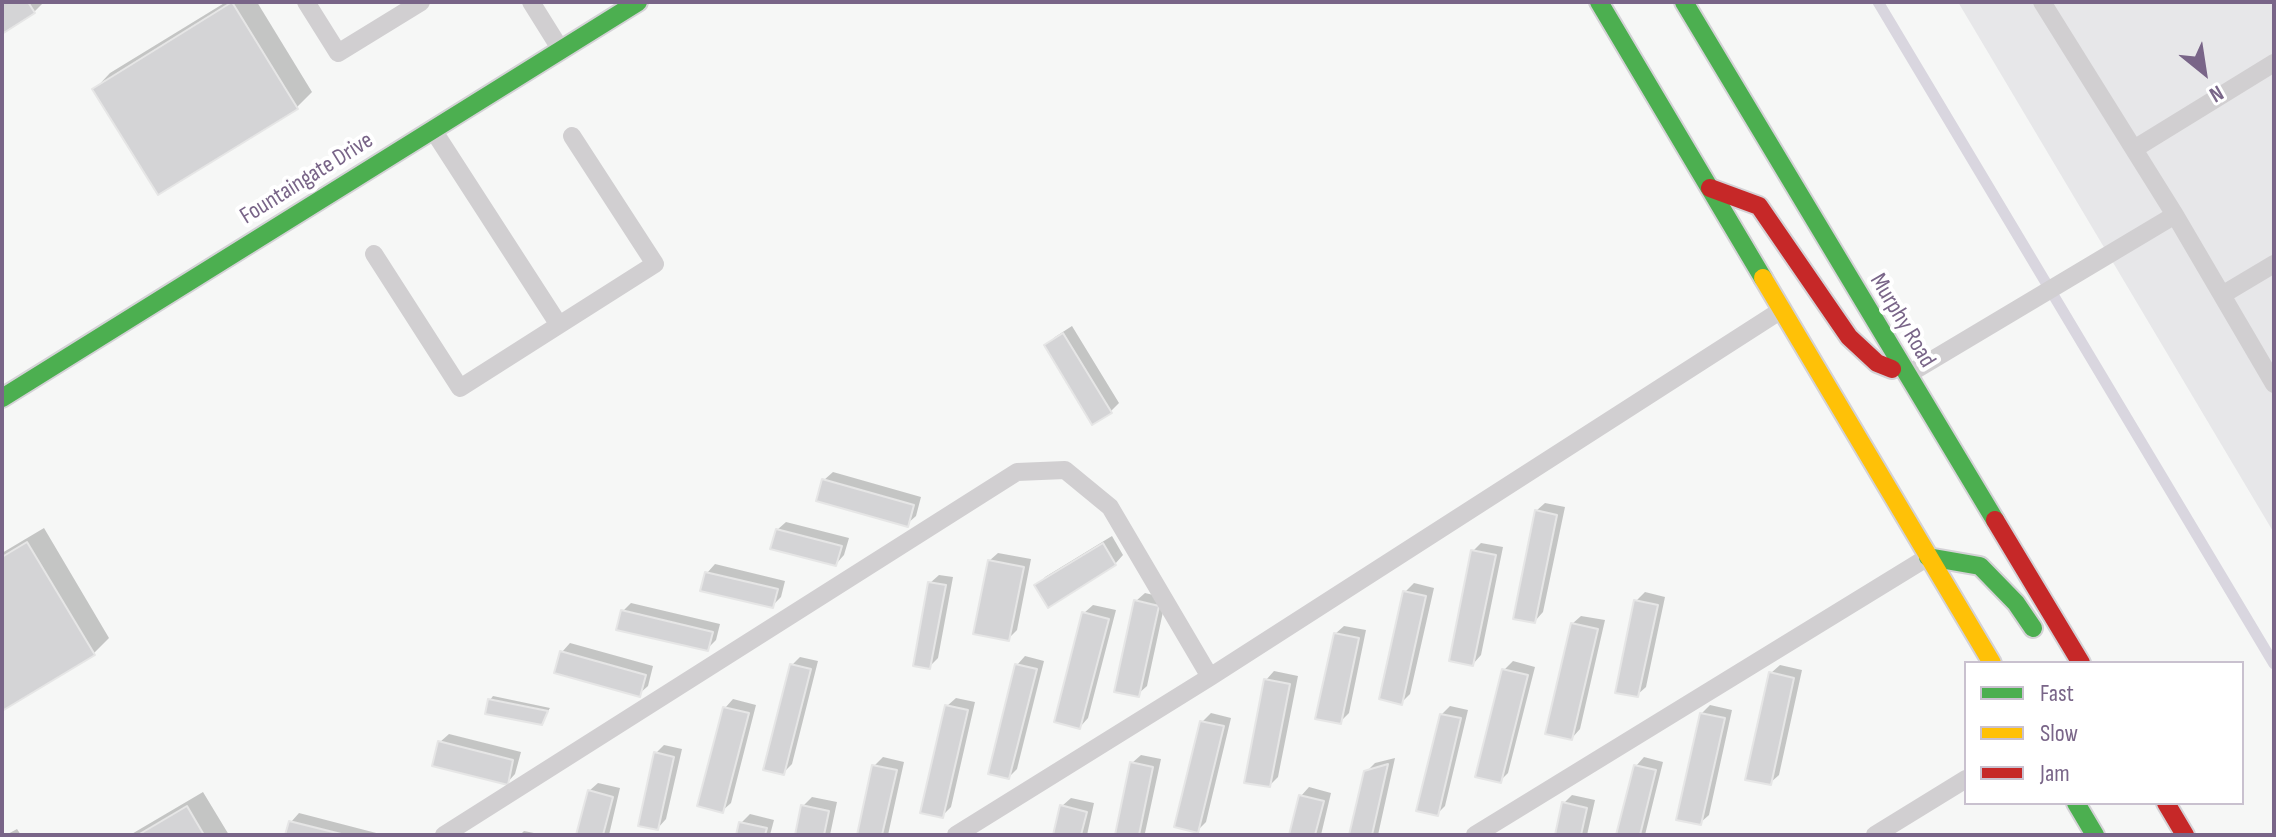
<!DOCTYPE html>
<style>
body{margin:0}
#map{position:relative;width:2276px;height:837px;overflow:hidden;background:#f6f7f6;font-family:"Sofia Sans Condensed",sans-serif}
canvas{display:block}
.frame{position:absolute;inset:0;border:4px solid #796588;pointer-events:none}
.legend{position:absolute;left:1964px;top:661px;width:280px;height:144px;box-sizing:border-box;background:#fff;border:2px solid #c9c1cf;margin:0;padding:10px 14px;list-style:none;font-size:24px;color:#796588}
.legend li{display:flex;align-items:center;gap:16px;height:40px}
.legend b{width:40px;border:2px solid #c9c1cf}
.north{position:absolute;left:2164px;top:32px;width:80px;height:80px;-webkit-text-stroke:6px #fff;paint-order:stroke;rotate:150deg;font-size:22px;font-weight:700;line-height:32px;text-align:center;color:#796588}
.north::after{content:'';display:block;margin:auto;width:28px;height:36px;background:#796588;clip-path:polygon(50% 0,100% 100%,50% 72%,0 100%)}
</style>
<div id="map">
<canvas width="2276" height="837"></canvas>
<div class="frame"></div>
<ul class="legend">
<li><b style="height:10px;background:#4caf50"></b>Fast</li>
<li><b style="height:10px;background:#ffc107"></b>Slow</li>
<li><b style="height:10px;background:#c62828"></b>Jam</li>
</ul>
<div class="north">N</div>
</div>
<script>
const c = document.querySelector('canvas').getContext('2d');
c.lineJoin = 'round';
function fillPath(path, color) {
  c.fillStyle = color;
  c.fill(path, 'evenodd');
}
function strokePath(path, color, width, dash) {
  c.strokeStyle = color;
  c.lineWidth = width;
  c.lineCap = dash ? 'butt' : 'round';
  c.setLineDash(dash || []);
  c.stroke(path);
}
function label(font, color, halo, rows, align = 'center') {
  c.font = font + ' "Sofia Sans Condensed",sans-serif';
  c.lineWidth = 8;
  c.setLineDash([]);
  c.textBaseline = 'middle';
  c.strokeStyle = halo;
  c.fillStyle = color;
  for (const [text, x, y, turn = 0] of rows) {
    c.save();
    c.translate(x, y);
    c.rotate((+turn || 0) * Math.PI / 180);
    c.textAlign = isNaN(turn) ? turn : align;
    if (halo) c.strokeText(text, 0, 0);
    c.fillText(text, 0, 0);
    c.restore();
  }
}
fillPath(new Path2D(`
 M1958,2h316v531z`), '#e7e7e9');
fillPath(new Path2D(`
 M2,2h42l-10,10 -32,19z
 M226,2h31l55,90 -15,15 -202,-18 15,-16z
 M1072,326l47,77 -9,9 -64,-67 9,-8z
 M833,472l88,25 -5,19 -9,8 -83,-44z
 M1545,503l20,4 -22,105 -8,9 1,-110z
 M786,522l63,16 -5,17 -8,9 -59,-34z
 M44,528l65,110 -15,15 -92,55v-155z
 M1112,536l11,19 -8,9 -78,22 8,-9z
 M1481,543l22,4 -22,108 -8,9v-113z
 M998,553l33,6 -14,71 -9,9 -19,-78z
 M715,564l70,17 -4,16 -9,9 -65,-33z
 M939,575l14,2 -15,81 -9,9 1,-84z
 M1414,583l20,5 -24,106 -8,8 3,-110z
 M1645,592l20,5 -19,90 -9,8 -1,-94z
 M1145,593l21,5 -19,88 -9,8 -2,-93z
 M631,603l89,21 -4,16 -9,9 -84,-38z
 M1093,605l23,5 -28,108 -8,9 4,-114z
 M1581,616l24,4 -25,109 -8,9v-114z
 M1344,626l22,4 -17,83 -9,9 -5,-88z
 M570,643l83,23 -5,20 -9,8 -77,-42z
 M1025,656l19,5 -27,108 -8,8 8,-112z
 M800,657l18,4 -26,103 -9,9 9,-108z
 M1513,661l22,6 -27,106 -8,8 4,-111z
 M1780,665l22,5 -23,105 -9,8 1,-110z
 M1274,671l24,5 -20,101 -8,8 -4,-105z
 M493,696l57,12 -9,15 -51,-23z
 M956,698l19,4 -24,105 -9,9 5,-110z
 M733,699l23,6 -25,98 -9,8 3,-103z
 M1710,705l22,5 -23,105 -9,8 1,-109z
 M1450,706l18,4 -23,96 -8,8 4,-99z
 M1211,713l20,5 -25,104 -9,9 5,-109z
 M449,734l72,18 -6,22 -8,9 -67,-41z
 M664,745l18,4 -16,70 -8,9 -2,-75z
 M1141,755l20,4 -16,74 -2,2h-26l15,-72z
 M883,757l21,5 -16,73h-29l15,-69z
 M1644,757l19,5 -18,73h-27l18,-69z
 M1395,758l-17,77h-27l15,-63 9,-9z
 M598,783l22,5 -11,47h-30l10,-44z
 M1309,787l22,6 -10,42h-30l10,-39z
 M203,792l26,43h-99z
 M1572,795l23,5 -8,35h-30l7,-32z
 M812,797l25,5 -7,33h-33l6,-29z
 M1071,798l23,5 -7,32h-32l7,-29z
 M299,813l85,22h-97l4,-13z
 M750,814l24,6 -4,15h-32l3,-12z
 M17,829l4,6h-15z
 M524,831l20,4h-24z`), '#0003');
strokePath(new Path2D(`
 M1878,2l396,662`), '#d9d6df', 11);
const building = new Path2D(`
 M2,2h26l7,11 -33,21z
 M232,2l66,107 -140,86 -66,-106z
 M1063,333l49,80 -20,12 -48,-80z
 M822,479l92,26 -6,22 -92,-26z
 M1535,510l22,5 -22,108 -22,-4z
 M776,529l66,17 -6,20 -66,-17z
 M27,542l68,113 -93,56v-154z
 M1103,543l13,22 -68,43 -14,-23z
 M1471,550l25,5 -23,111 -24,-5z
 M988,560l36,7 -15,74 -36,-7z
 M705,572l73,17 -5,19 -73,-17z
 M928,582l18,3 -16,84 -17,-3z
 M1403,591l23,5 -24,109 -23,-6z
 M1134,600l25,6 -20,91 -25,-5z
 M1634,600l24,5 -20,92 -23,-4z
 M621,610l92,22 -5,19 -92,-21z
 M1082,612l27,7 -29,110 -26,-7z
 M1571,623l27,6 -26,111 -27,-6z
 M1334,633l25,5 -18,86 -26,-5z
 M560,651l86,24 -6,22 -86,-24z
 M790,664l21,5 -27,106 -21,-5z
 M1015,664l22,5 -28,110 -21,-5z
 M1502,669l26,6 -27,108 -26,-6z
 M1769,672l25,6 -23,107 -26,-5z
 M1264,679l26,5 -20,103 -26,-4z
 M488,699l60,12 -6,14 -57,-11z
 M945,705l23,5 -25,108 -23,-5z
 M723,707l26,6 -26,100 -26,-7z
 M1700,713l25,5 -24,107 -25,-5z
 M1440,714l21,4 -23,98 -22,-5z
 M1200,721l24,5 -26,107 -24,-6z
 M438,741l75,19 -5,25 -76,-19z
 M654,752l20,5 -16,73 -20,-4z
 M1130,762l23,5 -14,68h-24z
 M1388,764l-16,71h-23l15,-64z
 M872,765l25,5 -15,65h-25z
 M1634,765l22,5 -16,65h-24z
 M588,790l25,7 -10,38h-27z
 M1299,795l25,6 -9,34h-26z
 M1562,802l25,6 -6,27h-26z
 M801,805l28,6 -5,24h-29z
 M1060,805l27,7 -6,23h-28z
 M187,806l17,29h-66z
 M289,821l56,14h-60z
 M739,822l28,6 -2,7h-29z`);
fillPath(building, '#d4d4d6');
strokePath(building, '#e6e6e6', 2);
const fast = new Path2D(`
 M1599,2l164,276
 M1684,2l311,518
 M2,398l636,-396
 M1928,557l52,9 36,37 17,25
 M2076,803l19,32`);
const slow = new Path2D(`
 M1763,278l229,385`);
const jam = new Path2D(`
 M1710,188l49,18 90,131 28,26 15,6
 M1995,520l86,143
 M2166,803l19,32`);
strokePath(fast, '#d4d2d6', 22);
strokePath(slow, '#d4d2d6', 22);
strokePath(jam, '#d4d2d6', 22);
strokePath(new Path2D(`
 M306,2l32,51 83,-51
 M531,2l30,48
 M2042,2l133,213 99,169
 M2134,149l140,-86
 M374,254l86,134 99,-63 -126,-195
 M2222,295l52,-31
 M559,325l96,-61 -83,-128
 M1907,375l268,-160
 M444,835l573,-363 48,-2 45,37 100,170
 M956,835l254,-158 573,-368
 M1475,835l453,-278
 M1875,835l91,-56`), '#d1cfd1', 18);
strokePath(fast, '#4caf50', 18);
strokePath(slow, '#ffc107', 18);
strokePath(jam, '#c62828', 18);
label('24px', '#796588', '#fff', [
 ["Fountaingate Drive",307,179,-32],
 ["Murphy Road",1902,321,59]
]);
</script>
